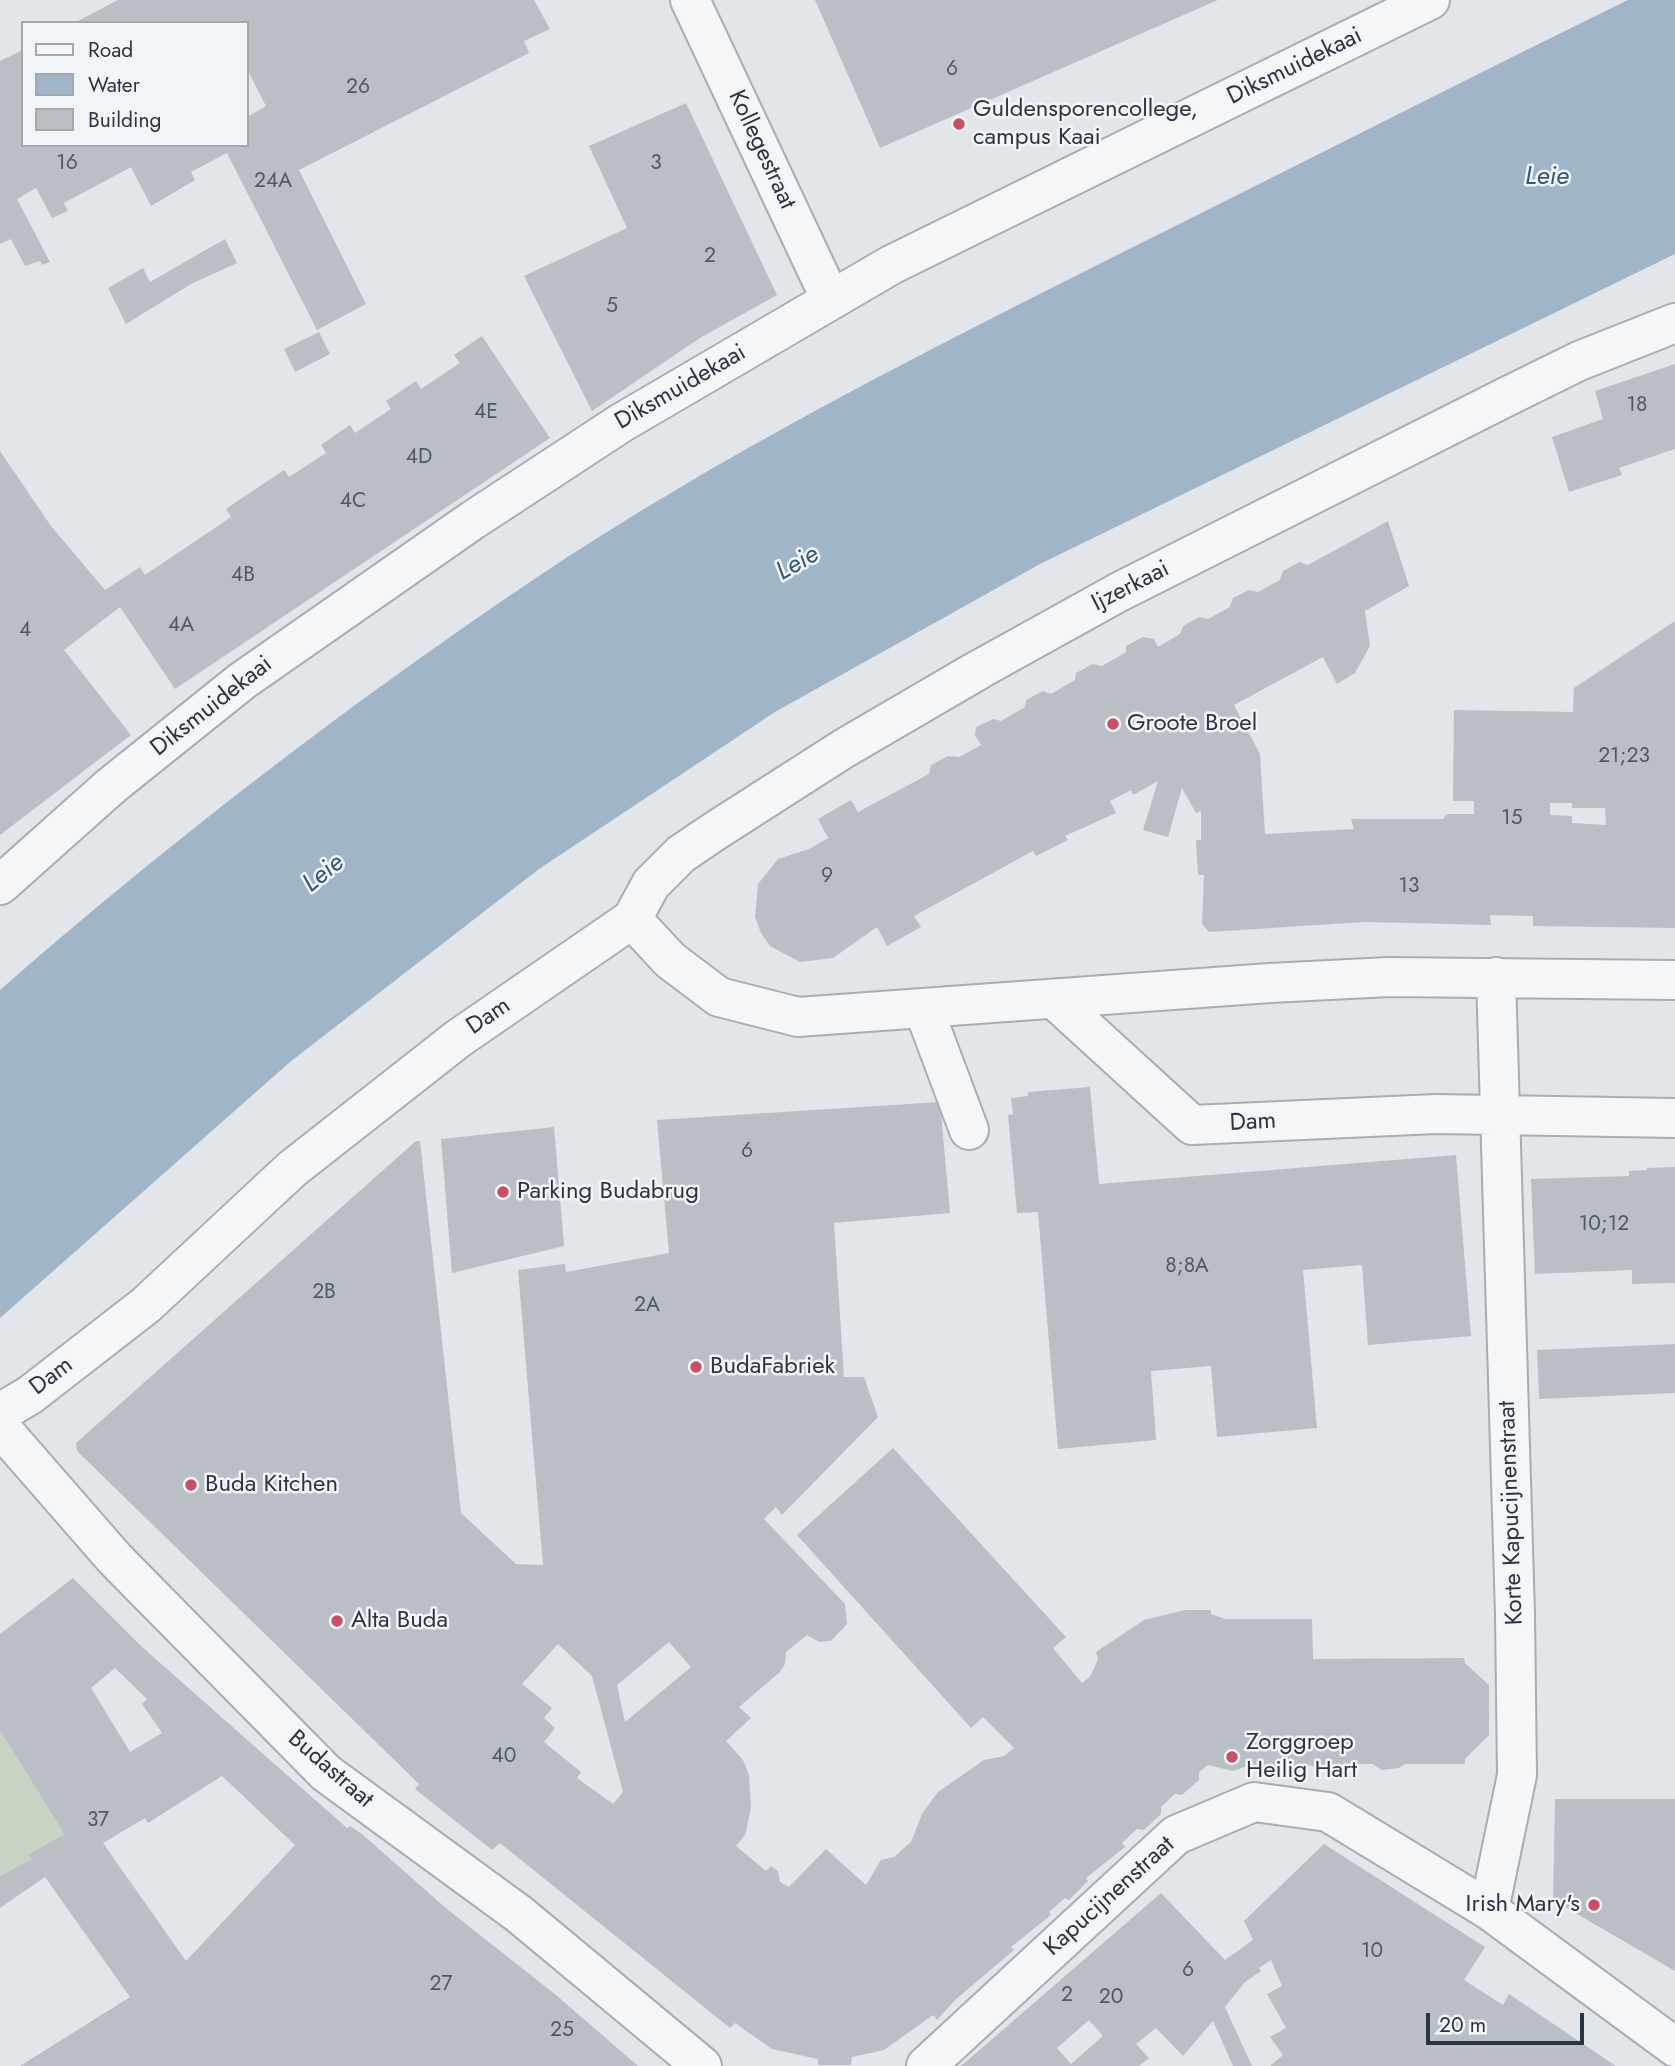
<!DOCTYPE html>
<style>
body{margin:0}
#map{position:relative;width:1675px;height:2066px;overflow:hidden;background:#e2e6ea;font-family:Jost,sans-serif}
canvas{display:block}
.legend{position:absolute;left:21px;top:21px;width:228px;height:126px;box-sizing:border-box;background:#f2f5f7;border:2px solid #a2a8ae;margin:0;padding:9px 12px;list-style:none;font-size:21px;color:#2b3441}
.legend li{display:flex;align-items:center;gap:14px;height:35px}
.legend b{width:35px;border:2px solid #a2a8ae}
.scale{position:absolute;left:1426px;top:2013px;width:158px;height:32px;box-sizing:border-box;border:4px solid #2b3441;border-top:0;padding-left:9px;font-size:21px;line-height:24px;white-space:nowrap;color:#2b3441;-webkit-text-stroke:5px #f2f5f7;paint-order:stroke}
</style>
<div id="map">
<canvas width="1675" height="2066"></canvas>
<ul class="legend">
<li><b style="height:9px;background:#f5f6f8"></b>Road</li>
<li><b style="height:19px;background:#a0b5c8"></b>Water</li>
<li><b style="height:19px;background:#babfc6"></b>Building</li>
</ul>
<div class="scale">20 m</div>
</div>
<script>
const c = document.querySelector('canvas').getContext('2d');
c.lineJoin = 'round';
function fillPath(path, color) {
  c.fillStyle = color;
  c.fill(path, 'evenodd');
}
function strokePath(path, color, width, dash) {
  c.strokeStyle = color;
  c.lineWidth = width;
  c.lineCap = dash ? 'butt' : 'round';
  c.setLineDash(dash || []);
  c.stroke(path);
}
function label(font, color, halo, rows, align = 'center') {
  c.font = font + ' Jost,sans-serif';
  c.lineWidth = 5;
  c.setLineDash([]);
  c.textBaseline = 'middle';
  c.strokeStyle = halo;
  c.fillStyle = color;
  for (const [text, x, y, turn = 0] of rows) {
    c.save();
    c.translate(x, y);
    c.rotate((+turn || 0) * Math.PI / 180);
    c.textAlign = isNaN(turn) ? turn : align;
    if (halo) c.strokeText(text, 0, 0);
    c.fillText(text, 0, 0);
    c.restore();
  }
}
fillPath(new Path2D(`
 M0,1730l64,104 -35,21 3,4 -32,17z`), '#c9d3c4');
fillPath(new Path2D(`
 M1628,0h47v254l-635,310 -265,148 -236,157 -249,193 -290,256v-328c168,-147 347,-285 533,-410 186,-125 387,-226 588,-327 169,-84 337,-170 507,-253z`), '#a0b5c8');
fillPath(new Path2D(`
 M118,0h416l16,29 -26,12 5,12 -230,117 67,134 -49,26 -90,-177 -36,19 4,8 -44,26 -20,-39 -67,36 4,8 -16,7 -16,-30 -19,11 33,63 -8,3 -2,-4 -15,5 -14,-27 -11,5v-183l23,-11v95h224v-33l2,4 17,-10 -19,-37v-46h-173z
 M815,0h403l-338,148z
 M686,103l91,192 -77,43 -108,73 -68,-135 103,-48 -38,-82z
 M225,239l12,24 -46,21 -65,40 -18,-36 35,-20 7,14z
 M319,332l11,22 -35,18 -11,-23z
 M482,336l68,102 -375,251 -55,-82 -4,3 -52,40 67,85 -131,100v-384l51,75 54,64 35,-23 5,8 86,-58 -5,-8 13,-9 45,-30 5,7 37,-24 -5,-8 29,-20 5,8 36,-24 -5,-8 30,-20 5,8 39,-26 -6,-8z
 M1675,364v85l-56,19 3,7 -53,17 -17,-55 51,-18 -8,-28z
 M1388,521l21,65 -44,25 5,35 -15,27 -18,11 -14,-27 -89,48 26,49 5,80 89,-5 -3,-10h92l4,-5h27v-13h-21l1,-91 119,2 1,-24 101,-67v307l-142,-2v-10l-43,-1 1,10 -126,-3 -156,10 -7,-8 2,-49h-6l-2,-35h5v-29l-5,2 -14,-25 -14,49 -25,-7 15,-49 -25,14 -2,-5 -21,11 6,12 -51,23 3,4 -32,16 -3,-5 -119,65 7,11 -34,19 -10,-19 -44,31 -33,4 -30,-16 -9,-13 -6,-16 3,-33 20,-25 31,-10 19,-11 -10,-19 33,-19 7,12 71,-38 2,-9 17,-9 11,1 22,-12 -6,-10 1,-8 17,-8 8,2 24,-14 1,-7 17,-9 8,3 24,-14 1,-7 17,-9 9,2 24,-14v-6l17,-9 11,2 4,8 22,-13 3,-8 16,-9 9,2 22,-12 3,-9 16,-8 9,2 22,-12 3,-9 16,-9 9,3zM1550,803h22v5h33l1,17 -34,-2v-7l-22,-1z
 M1090,1087l9,97 357,-29 15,181 -103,9 -6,-80 -59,5 14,158 -100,9 -6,-71 -60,5 5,69 -98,9 -20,-237 -21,1 -9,-98 5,-1 -2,-16 17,-2v-4z
 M940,1102l10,111 -116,10 10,154h20l14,40 -96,98 -6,-8 -12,12 81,85 2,20 -16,17 -12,1 -12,-7 -21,17 -1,12 -5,8 -41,35 12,11 -25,23 17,19 6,15 2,33 -6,27 -9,11 30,25 5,-5 7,5 2,11 9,5 37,-38 40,36 15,-25 13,-3 17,-15 11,-28 16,-22 46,-32 20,-4 10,-8 -31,-31 -12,11 -174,-193 96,-87 173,189 -13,11 29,35 8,-6 8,-18 -2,-7 48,-32 41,-10h26v4l14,5h87l1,40 151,-1 1,5 24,22v50l-24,24v5h-60l-6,4 -17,2 -10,-6h-17l-20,6 -33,-6 -7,5 -44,-4 -18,6 -25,-6 -9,7v8l-17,15 -7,-1 -14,13v7l-17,16 -7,-1 -15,14 3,4 -39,31 2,3 -19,19 -4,-2 -16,14 2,3 -40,32 3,3 -59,50 -18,20 -4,-5 -49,35 -32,7 -1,8h-33v-6l-46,-10 -37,-26 -5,5 -230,-185 -8,7 -77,-61 4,-5 -342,-333 -1,-8 340,-302h4l41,372 55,51 27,1 -25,-295 47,-6 1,8 103,-19 -12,-133zM669,1642l22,25 -66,55 -8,-37zM558,1644l34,32 31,116 -10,12 -36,-26 4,-6 -37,-30 11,-14 -11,-10 8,-10 -30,-24z
 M554,1127l10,119 -112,27 -11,-134z
 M1675,1167v116l-43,1v-14l-97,4 -4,-95 98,-3v-5l18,-1v-2z
 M1675,1344v49l-136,6 -2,-49z
 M73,1578l68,68 206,182 3,-2 12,8 85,75 109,86 82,71h-618l110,-69 -85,-120 -45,31v-32l32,-17 -4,-4 36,-21 -64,-104v-96zM115,1668l32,31 -5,5 20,29 -32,19 -39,-64zM222,1776l73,69 -109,116 -83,-118 42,-25 3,5z
 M1555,1799h120v172l-122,-71z
 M1324,1844l161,103 -21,33 39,25 6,-11 107,72h-346l13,-11 -13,-18 16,-9 -19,-34 15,-8 -11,-26 -12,8 2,3 -16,11 -20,25 27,59h-19l-20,-45 -30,35 -27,-28 -20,16 13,14 -10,8h-178l200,-173 64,67 28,-20 -9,-19zM1089,2020l14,16 -32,28 -14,-16z`), '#babfc6');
const street = new Path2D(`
 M690,0l141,300
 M0,885l111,-99 131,-105 231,-161 148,-97 270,-158 539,-265
 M632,919l38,41 49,37 79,20 472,-34 119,-6 286,3
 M1055,1000l137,125 244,-11 239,4
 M924,1010l45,120
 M0,1413l30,-18 116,-90 146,-136 167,-131 173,-119 19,-35 30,-30 34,-23 128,-82 137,-80 139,-77 387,-195 73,-36 96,-38
 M0,1427l115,132 211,214 193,141 183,152
 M1489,1910l28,-135 -2,-161 -19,-637
 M926,2066l250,-231 78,-33 74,10 161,98 186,137`);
strokePath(street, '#a7adb4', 42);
strokePath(street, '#f5f6f8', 38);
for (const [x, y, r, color] of [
 [959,124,7,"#c75068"],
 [1113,724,7,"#c75068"],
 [503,1192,7,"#c75068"],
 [696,1367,7,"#c75068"],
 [191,1485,7,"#c75068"],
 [337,1621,7,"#c75068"],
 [1232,1757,7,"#c75068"],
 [1594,1905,7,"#c75068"]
]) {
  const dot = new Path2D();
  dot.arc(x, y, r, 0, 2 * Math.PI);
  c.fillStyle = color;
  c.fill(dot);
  strokePath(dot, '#f2f5f7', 2.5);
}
label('21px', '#4f5762', null, [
 ["6",952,70],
 ["26",358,88],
 ["16",67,164],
 ["3",656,164],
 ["24A",273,182],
 ["2",710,257],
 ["5",612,307],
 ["18",1637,406],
 ["4E",486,413],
 ["4D",419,458],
 ["4C",353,502],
 ["4B",243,576],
 ["4A",181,626],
 ["4",25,631],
 ["21;23",1624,757],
 ["15",1512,819],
 ["9",827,877],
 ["13",1409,887],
 ["6",747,1152],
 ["10;12",1604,1225],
 ["8;8A",1187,1267],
 ["2B",324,1293],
 ["2A",647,1306],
 ["40",504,1757],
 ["37",98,1821],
 ["10",1372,1952],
 ["6",1188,1971],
 ["27",441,1985],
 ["2",1067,1996],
 ["20",1111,1998],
 ["25",562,2031]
]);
label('24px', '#2b3441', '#f2f5f7', [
 ["Diksmuidekaai",1295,67,-26],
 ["Kollegestraat",761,150,65],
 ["Diksmuidekaai",681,388,-30],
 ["Ijzerkaai",1131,587,-27],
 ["Diksmuidekaai",212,707,-38],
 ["Dam",489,1017,-34],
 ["Dam",1253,1123,-3],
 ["Dam",52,1377,-37],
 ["Korte Kapucijnenstraat",1512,1513,-92],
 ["Budastraat",330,1770,41],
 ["Kapucijnenstraat",1110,1897,-42]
]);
label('24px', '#2b3441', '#f2f5f7', [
 ["Guldensporencollege,",973,110],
 ["campus Kaai",973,138],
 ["Groote Broel",1127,724],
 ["Parking Budabrug",517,1192],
 ["BudaFabriek",710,1367],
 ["Buda Kitchen",205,1485],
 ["Alta Buda",351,1621],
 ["Zorggroep",1246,1743],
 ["Heilig Hart",1246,1771],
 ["Irish Mary's",1580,1905,"right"]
], 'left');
label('italic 26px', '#385573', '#f2f5f7', [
 ["Leie",1547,178],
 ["Leie",798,564,-30],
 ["Leie",324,874,-39]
]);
</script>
